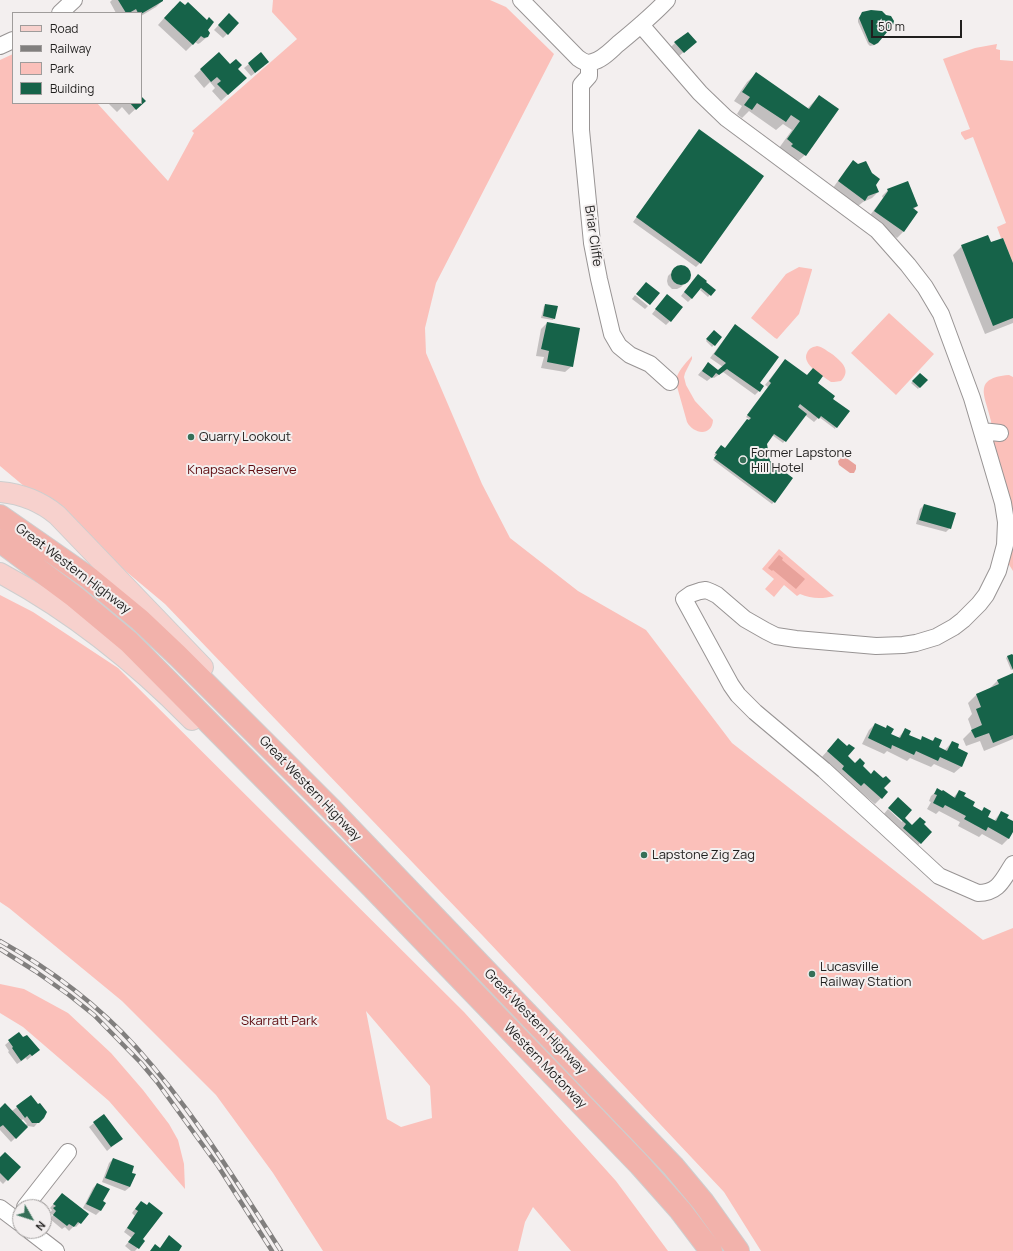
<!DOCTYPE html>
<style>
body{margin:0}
#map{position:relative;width:1013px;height:1251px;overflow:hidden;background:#f3efef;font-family:Manrope,sans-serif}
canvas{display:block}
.legend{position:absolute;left:12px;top:12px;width:130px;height:92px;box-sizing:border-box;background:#f3efef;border:1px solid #9f9c9b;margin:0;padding:5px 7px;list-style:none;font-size:12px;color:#201f1e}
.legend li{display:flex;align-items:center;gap:8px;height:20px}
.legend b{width:20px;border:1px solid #9f9c9b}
.north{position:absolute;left:12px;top:1199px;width:40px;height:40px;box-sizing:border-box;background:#f3efef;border:1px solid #9f9c9b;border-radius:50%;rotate:129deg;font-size:11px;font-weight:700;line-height:16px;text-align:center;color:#201f1e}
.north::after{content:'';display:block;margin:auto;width:14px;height:18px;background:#366f58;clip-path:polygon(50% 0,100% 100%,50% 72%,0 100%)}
.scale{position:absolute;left:871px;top:20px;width:91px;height:18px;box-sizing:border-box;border:2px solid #201f1e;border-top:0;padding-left:5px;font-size:12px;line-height:14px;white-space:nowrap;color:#201f1e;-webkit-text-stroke:3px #f3efef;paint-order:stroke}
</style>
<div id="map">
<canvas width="1013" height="1251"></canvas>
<ul class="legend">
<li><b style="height:5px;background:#f7d1cd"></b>Road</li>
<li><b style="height:5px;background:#817f7e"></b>Railway</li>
<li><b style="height:11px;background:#fbc0ba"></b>Park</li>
<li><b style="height:11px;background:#166349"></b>Building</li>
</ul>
<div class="north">N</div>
<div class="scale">50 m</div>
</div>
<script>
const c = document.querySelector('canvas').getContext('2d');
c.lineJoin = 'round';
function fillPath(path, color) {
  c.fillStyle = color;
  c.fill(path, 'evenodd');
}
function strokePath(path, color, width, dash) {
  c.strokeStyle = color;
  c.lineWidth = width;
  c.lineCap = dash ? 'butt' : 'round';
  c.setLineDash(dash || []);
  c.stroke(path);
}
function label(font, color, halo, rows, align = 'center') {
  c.font = font + ' Manrope,sans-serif';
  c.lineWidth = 4;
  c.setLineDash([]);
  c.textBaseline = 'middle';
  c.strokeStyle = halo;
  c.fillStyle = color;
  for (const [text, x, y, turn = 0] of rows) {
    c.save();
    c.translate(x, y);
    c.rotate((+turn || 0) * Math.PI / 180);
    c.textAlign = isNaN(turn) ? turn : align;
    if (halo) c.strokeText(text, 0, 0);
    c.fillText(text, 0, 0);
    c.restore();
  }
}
fillPath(new Path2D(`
 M273,0h217l16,7 48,47 -118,229 -11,45 1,25 56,131 28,54 68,53 68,39 86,113 251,197 30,-12v323h-252l-37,-59 -241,-256 -318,-332 -165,-138v-406l13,-6v49h84l71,78 26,-48 -2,-2 105,-92 -25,-27z
 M997,44l-1,5 4,1v10l13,1v202l-10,-25h-2l-4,-11 9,-4 -33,-86 -8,3 -4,-6v-2l9,-3 -27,-70 32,-11z
 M799,267l13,2v1l-13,44 -22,25 -2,-1 -24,-20 35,-44z
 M889,313l45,41 -38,41 -45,-42z
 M817,346c6,1 10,5 15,8 9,7 20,16 9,27l-7,1h-3c-8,-6 -30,-18 -24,-29 2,-5 6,-6 10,-7z
 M692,356v3l-7,14 -1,4 2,8 9,16 18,19c-1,17 -20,14 -26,2l-11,-39c0,-11 9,-19 16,-27z
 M1009,375l4,2v194l-5,-8 -17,-123c0,-6 1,-13 0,-19 -5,-24 -20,-43 18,-46z
 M779,549l55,47c-11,3 -23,3 -34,-2l-3,2 -13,-11 -10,12 -9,-8 9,-10 -12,-10z
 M0,595l33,17 85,56 346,344 152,169 52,70h-97l-38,-44 -8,15 -7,29h-195l-50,-78 -57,-78 -94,-94 -113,-93 -9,-6zM366,1011l64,75 2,32 -31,9 -14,-8z
 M0,984l24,5 44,24 43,40 32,37 26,34 9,16 6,24 1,25 -76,-88 -86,-74 -23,-14z`), '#fbc0ba');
fillPath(new Path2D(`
 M845,457l11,8v4l-2,4h-4l-11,-8 -1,-4 3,-3z
 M779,555l4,3 -1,2 23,19 -9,10 -23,-19 -1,1 -4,-3z`), '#e8a29b');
fillPath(new Path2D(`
 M112,0h49l1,1 -6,6 -15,9v-3h-25l-6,-11z
 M173,8l34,21v8l-7,6 -2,1 -3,-2 -9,9 -28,-26z
 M229,14l9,9 -15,15 -9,-8z
 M862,14l15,29 -2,2 -5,1 -2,-2 -10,-22v-3z
 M675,43l16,3 -12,10 -8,-9z
 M219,53l11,12 6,4 3,15 -18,17 -9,-10 3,-3 -5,-6 -6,6 -10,-12z
 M261,54l3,12 -13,10 -7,-8z
 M756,74l51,35 12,-13 -14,59 -9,8 -17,-15 13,-18 -9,-6 -7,6 -27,-19 -7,7 -5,-4 5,-8 -8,-5 13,-19z
 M141,97l3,4 -15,14 -7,-8 -5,5 -9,-9h33z
 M699,130l1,133 -4,4 -63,-45z
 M853,162l22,23 3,7 -6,6 -9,4 -5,4 -25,-18 14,-20z
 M888,190l29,16 -3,3 3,3 -14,20 -6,6 -29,-20 15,-20 -1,-2z
 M962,246l51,19v58l-28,11 -32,-79z
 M680,266l5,1 3,3 2,4 -1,5 -8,8 -4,2h-5l-4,-4 -1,-4 1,-5 8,-8z
 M694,279l-2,19 -4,4 -7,-6z
 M704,286l10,4 -6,7 -8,-7z
 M635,295l13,11 -3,3 -13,-10z
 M663,300l7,21 -4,4 -14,-11z
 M546,305l8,13 -1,2 -12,-2 3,-12z
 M547,323l25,43 -7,6 -24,-4 3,-11 -8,-1 5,-27z
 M732,329l27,54v8l-4,4 -32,-23 -9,6 -2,-1 -5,4 -9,-6 10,-12 10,8 5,-4 -13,-9z
 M714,331v14l-2,2 -6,-6z
 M785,360l31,23 16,17 4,27 -1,2 -16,-12 -5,5 -9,-7 -22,28 -11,-8 -7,9 9,58 -2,2 -59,-44 3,-4 -2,-1 5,-7 6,1 24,-30 -3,-2 22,-30 -3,-2z
 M920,374l6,6 -8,9 -7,-6z
 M924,505l26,23 -4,4 -30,-8 4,-15z
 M1008,656l5,2v11l-2,1 -5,-12z
 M1013,674v65l-29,12 -4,-10 -14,5 -3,-7 9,-9 -4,-11 4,-5 -4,-11 9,-9 12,-5 9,-9z
 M875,724l10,5 2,-2 3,8 8,3 7,-8 3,6 11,5 4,-4 8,5 4,-4 3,9 7,3 7,-8 4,6 11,5 -6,14 -7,6 -20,-9 -3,3 -21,-9 -3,3 -20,-10 -3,3 -22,-10 7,-14z
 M838,739l8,18 9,7 6,2 22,22 -2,10 -6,6 -18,-15 -3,3 -33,-34z
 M938,790l15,8 6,-7 4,6 9,9 10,5 2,-2 3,9 7,3 7,-9 5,6 7,4v8l-5,9 -6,6 -20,-11 -3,3 -21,-11 2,-4 -21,-11 -3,3 -9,-5 4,-7 -2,-1 2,-5z
 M888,809l14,13 1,-4 17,25 -6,7 -31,-35z
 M19,1033l4,6 16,11 -12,10 -1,-2 -9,6 -9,-12 1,-1 -4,-6z
 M17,1107l24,12 -7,8 -6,-1 -17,16 -11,-12v-21l12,2zM23,1119l4,5 -2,1 -4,-4z
 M104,1115l17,24 -14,12 -18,-24z
 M0,1158l19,9 -16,17 -3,-3z
 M113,1159l18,14 -1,14 -5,4 -23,-9 7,-19z
 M97,1184l5,18 2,1 -4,8 -4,4 -13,-7 10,-20z
 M62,1194l25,21 -11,12 -2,-1 -5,5 -4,-4 -3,2 -12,-10 3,-4 -3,-2 2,-3 -2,-2z
 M137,1206l5,34 2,1 -9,10h-4l-6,-5 7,-8 -8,-6 11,-16 -3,-3z`), '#0003');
fillPath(new Path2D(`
 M118,0h45v1l-22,13v-1h-3l-2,-4 -7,4h-3z
 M180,1l5,4 3,-3 19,18 2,-3 5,5 -6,8 2,3 -2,4 -4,1 -3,-2 -8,9 -29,-27z
 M871,10l11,1 4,4 5,1 3,5 -1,4 -15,18 -4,2 -5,-3 -10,-24 3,-6z
 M229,13l10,10 -11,12 -10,-10z
 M688,32l9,10 -13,11 -10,-11z
 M219,52l11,12 6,-5 6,6 -4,4 9,9 -19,17 -11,-11 4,-3 -4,-4 -6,5 -11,-13z
 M261,52l8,10 -14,11 -7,-10z
 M756,72l53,37 10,-14 20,14 -33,47 -15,-10 2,-2 -6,-5 13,-18 -9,-6 -5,7 -29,-19 -5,7 -8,-5 6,-8 -8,-5z
 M141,96l5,5 -10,9 -6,-7h11z
 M699,129l65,47 -63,88 -65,-47z
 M853,160l5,4 8,-3 6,12 8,6 -4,6 3,7 -11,4 -3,5 -27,-20z
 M908,181l10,25 -5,2 5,4 -14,20 -30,-21 14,-20 -1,-2z
 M988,235l3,7 12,-4 10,25v55l-20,8 -32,-81z
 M671 275a10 10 0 1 1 20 0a10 10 0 1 1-20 0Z
 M698,274l9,7 -1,1 10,8 -5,6 -10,-8 -9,11 -8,-7z
 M646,282l14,11 -10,12 -14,-11z
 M667,294l16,13 -12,15 -16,-13z
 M545,304l13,2 -3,13 -12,-3z
 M547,322l33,6 -7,39 -26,-5 2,-11 -8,-2z
 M735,324l44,33 -19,26 4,3 -4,6 -33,-23 -8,6 -3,-2 -4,5 -10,-7 6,-9 10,8 8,-7 -12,-9z
 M714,330l8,7 -7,9 -9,-7z
 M785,359l22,16 6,-7 10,8 -5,7 17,13 -2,3 17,12 -13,17 -16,-12 -2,3 -19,-15 -2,3 9,7 -21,28 -12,-8 -7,10 3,17 23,17 -18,25 -61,-45 3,-4 -2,-1 6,-8 4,3 22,-29 2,1 2,-2 -4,-3 24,-32 -2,-2z
 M920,373l8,7 -8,8 -8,-7z
 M924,504l32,9 -5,16 -32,-9z
 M1012,654l1,1v15l-6,-14z
 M1013,673v62l-20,8 -4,-10 -14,5 -4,-8 11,-5 -6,-16 5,-2 -5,-13 23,-10 -2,-4z
 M875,723l11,5 1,-3 7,4 -3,5 9,4 5,-10 6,3 -2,4 12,5 1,-4 11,5 2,-4 7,3 -3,7 8,4 5,-10 7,3 -1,4 10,5 -6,14 -22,-10 -2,4 -22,-10 -2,4 -22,-10 -1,4 -23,-11z
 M838,738l9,8 2,-2 6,4 -7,8 7,7 5,-5 5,5 -2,3 8,8 3,-4 9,8 3,-2 5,5 -7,7 4,4 -6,7 -18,-16 -3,3 -19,-17 2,-3 -17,-15z
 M937,788l5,3 1,-1 12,8 4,-8 7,3 -2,3 11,6 -2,4 9,5 2,-4 7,4 -3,6 8,4 5,-10 8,4 -2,3 6,3v11l-4,7 -21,-12 -2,4 -22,-12 2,-3 -21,-11 -2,3 -10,-5 4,-8 -3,-1z
 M898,797l14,13 -7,8 7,7 8,-8 6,5 -2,2 8,8 -11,12 -18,-16 3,-4 -18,-16z
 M19,1032l4,5 4,-2 13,15 -8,6 -2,-2 -9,7 -9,-13 1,-1 -5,-7z
 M31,1095l7,9 2,-1 7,9 -3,6 -5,5h-7l-5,-7 -2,2 -9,-12z
 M5,1103l23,24 -12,12 -13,-14 -3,2v-19z
 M104,1114l19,25 -12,8 -18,-25z
 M5,1152l16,15 -13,14 -8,-8v-16z
 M113,1158l21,8 -2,7 4,1 -6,13 -25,-9z
 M97,1183l13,6 -7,12 3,2 -5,8 -15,-7z
 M62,1193l27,21 -8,10 -3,-2 -4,5 -5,-3 -2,2 -14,-11 3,-4 -3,-3 3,-2 -3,-2z
 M141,1201l6,4 2,-3 14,11 -20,26 2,2 -6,8 -11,-7 7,-9 -8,-5 11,-17 -3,-2z
 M169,1235l13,11 -3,5h-29l5,-7 5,4z`), '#166349');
const minor = new Path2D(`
 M521,0l57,58c4,3 9,6 14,4 10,-2 18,-11 26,-18 17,-14 34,-28 49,-44
 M60,13l14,-13
 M641,25l59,68 26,25 151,112 31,35 17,22 16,27 31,84 31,105 3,19 -1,23 -7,26 -12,24 -7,9 -16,16 -9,7 -18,10 -20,6 -13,2 -27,1 -80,-7 -20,-3 -10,-5 -21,-12 -28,-24 -6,-3 -5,-2 -6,1 -9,3 -7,5 47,86 7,10 17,17 69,58 115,106 39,17c21,0 25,-14 35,-29
 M0,46l13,-6
 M589,63v13l-8,9v45l11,113 7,36 13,55 7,12 11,9 20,9 20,18
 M982,431l18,2
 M25,1207l43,-55
 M0,1208l20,15
 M30,1231l26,20`);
const major = new Path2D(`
 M0,492c22,2 40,9 57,23l146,152
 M0,573c71,38 136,90 192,147`);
const highway = new Path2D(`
 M0,516l89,62 51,42 38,36 153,153 342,357 30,36 35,49
 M0,541l75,56 54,45 243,245 268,278 40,45 31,41`);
strokePath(minor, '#989494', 18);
strokePath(major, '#cecece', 22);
strokePath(highway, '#cecece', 24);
strokePath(minor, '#fff', 16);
strokePath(major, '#f7d1cd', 20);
strokePath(highway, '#f2b2ab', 22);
const rail = new Path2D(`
 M0,941c50,28 97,63 136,106 56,62 100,134 145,204
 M0,949l35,22 34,24 25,20 47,48 16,19 61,84 54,85`);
strokePath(rail, '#817f7e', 4.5);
strokePath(rail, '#f3efef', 3, [9]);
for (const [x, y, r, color] of [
 [191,437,4,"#366f58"],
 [743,460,4,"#366f58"],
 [644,855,4,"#366f58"],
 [812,974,4,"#366f58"]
]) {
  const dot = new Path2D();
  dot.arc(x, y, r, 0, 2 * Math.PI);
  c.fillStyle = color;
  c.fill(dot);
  strokePath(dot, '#f3efef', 1.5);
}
label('13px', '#201f1e', '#f3efef', [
 ["Briar Cliffe",593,236,82],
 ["Great Western Highway",73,569,37],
 ["Great Western Highway",310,789,46],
 ["Great Western Highway",535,1022,46],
 ["Western Motorway",545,1066,46]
]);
label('13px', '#201f1e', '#f3efef', [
 ["Quarry Lookout",199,437],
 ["Former Lapstone",751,453],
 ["Hill Hotel",751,468],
 ["Lapstone Zig Zag",652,855],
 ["Lucasville",820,967],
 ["Railway Station",820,982]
], 'left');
label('13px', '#5e0b0f', '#f3efef', [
 ["Knapsack Reserve",242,470],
 ["Skarratt Park",279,1021]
]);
</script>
